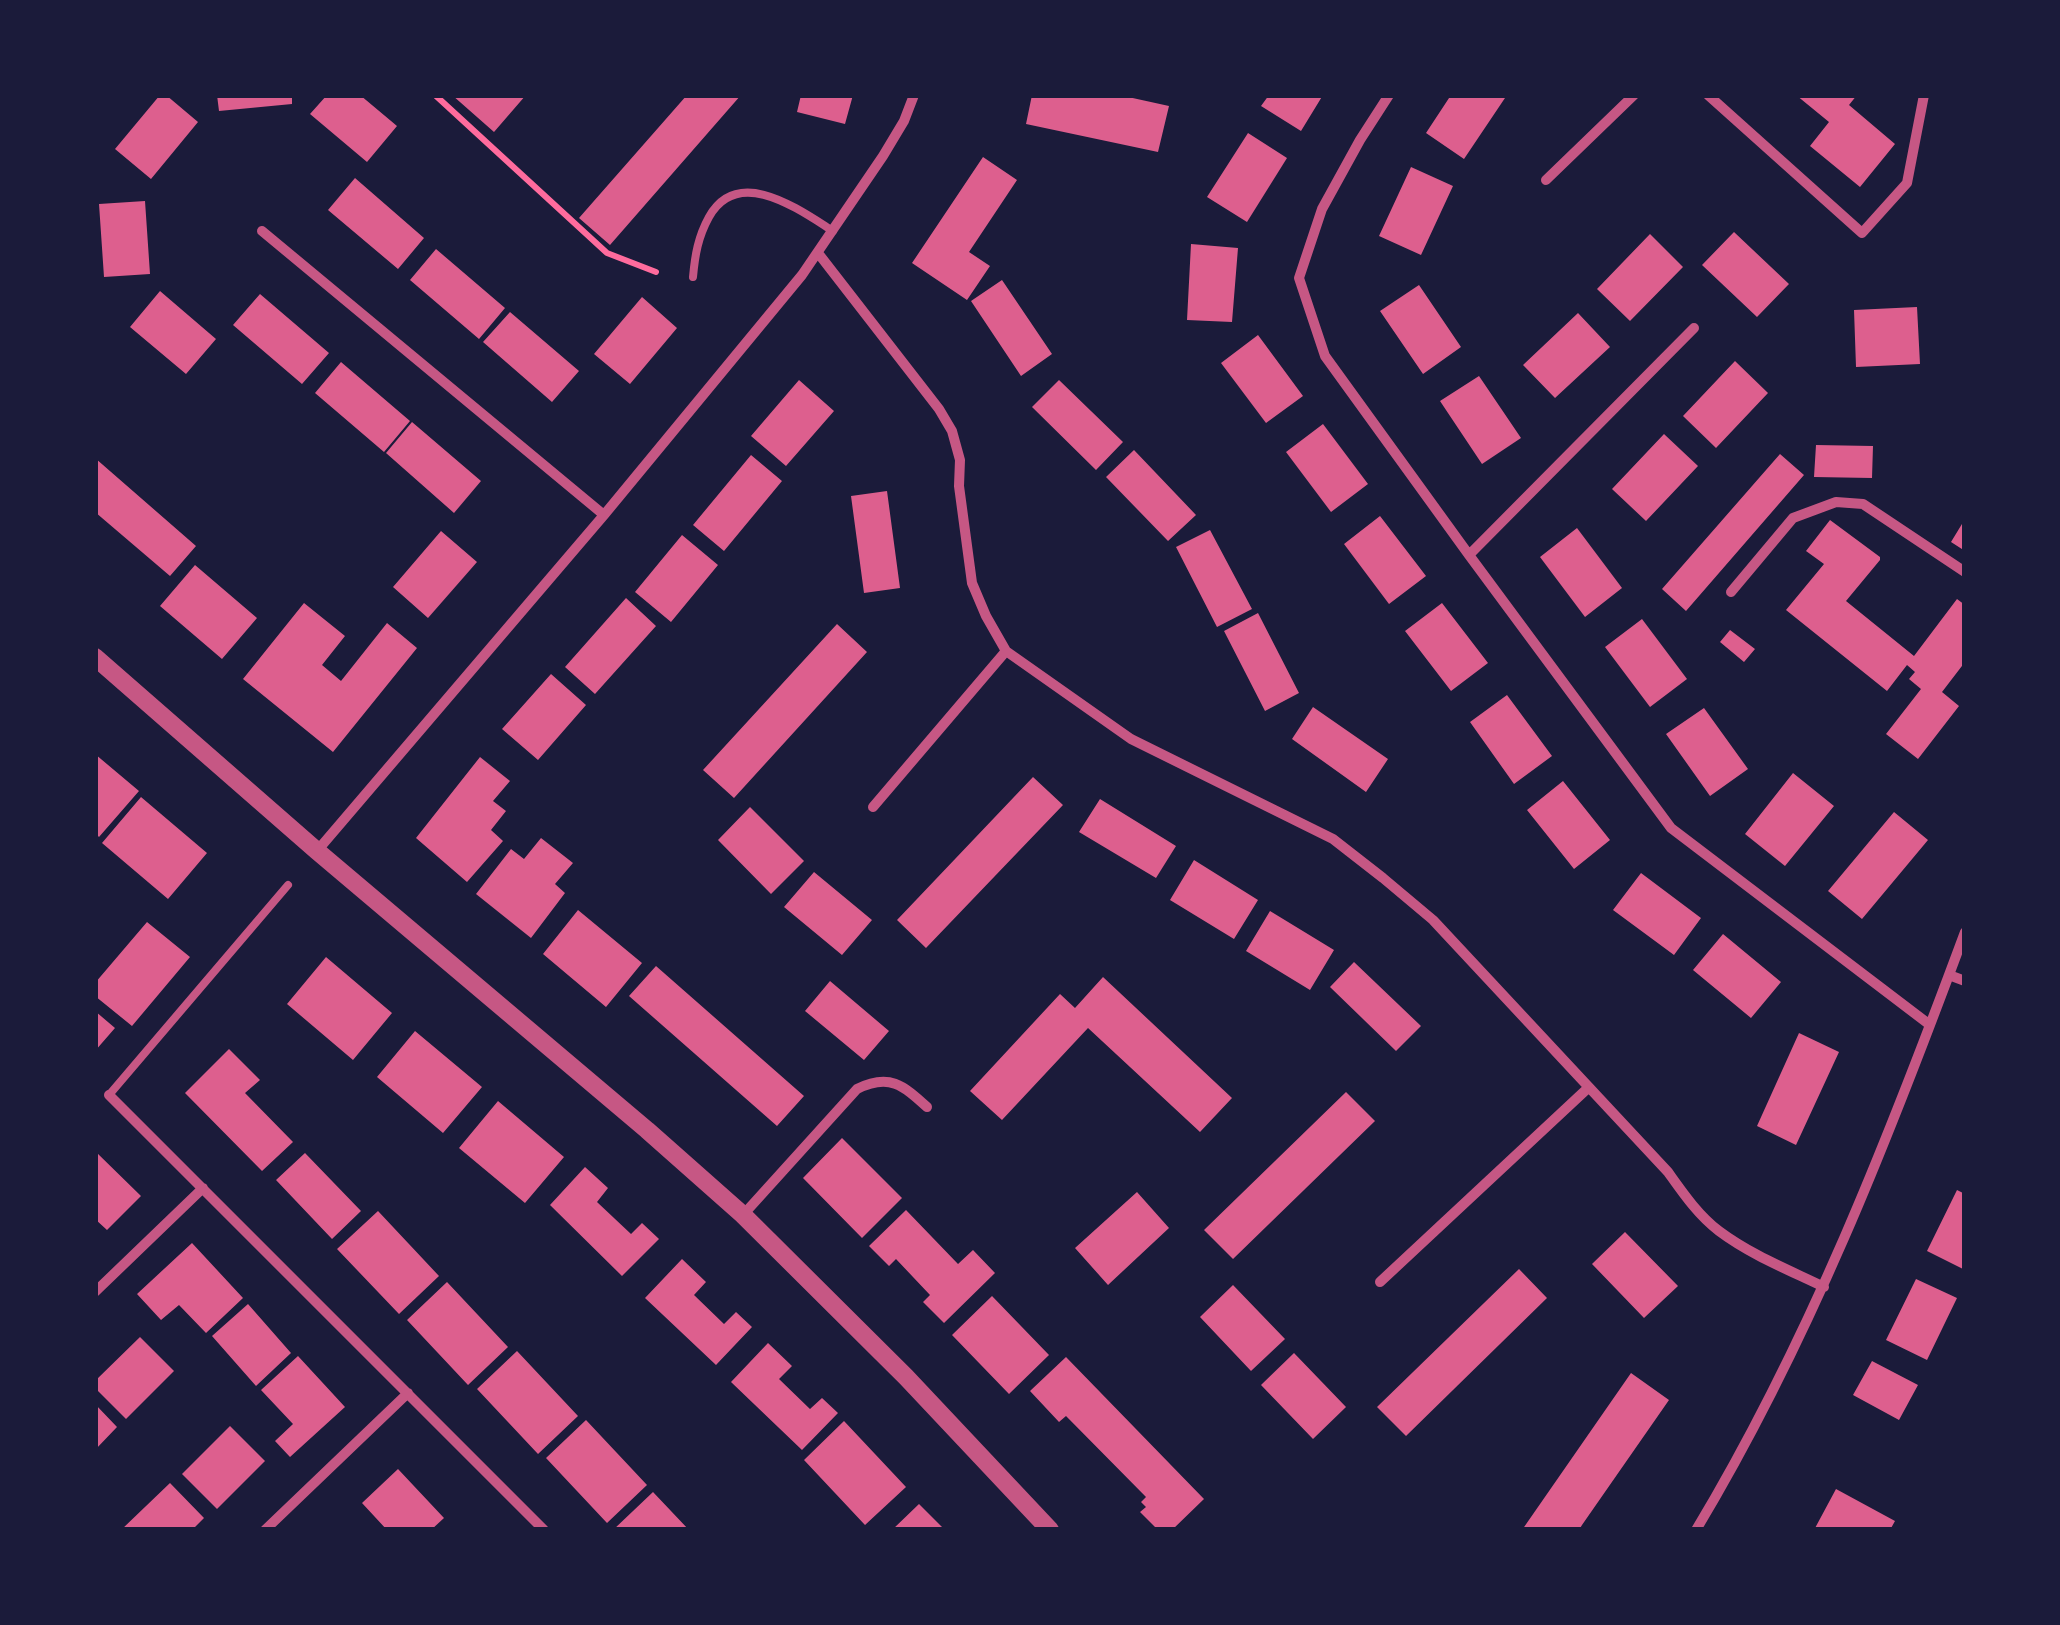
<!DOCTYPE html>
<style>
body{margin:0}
#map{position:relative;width:2060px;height:1625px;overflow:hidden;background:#1b1b3a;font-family:"Exo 2",sans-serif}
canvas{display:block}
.frame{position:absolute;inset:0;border:98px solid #1b1b3a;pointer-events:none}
</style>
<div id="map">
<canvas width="2060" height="1625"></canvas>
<div class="frame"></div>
</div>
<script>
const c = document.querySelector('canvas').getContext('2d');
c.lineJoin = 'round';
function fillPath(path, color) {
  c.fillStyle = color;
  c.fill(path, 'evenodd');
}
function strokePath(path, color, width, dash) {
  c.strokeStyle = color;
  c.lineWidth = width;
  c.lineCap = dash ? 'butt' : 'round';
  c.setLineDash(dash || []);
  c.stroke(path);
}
fillPath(new Path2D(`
 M160,95h6l32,27 -47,57 -36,-30z
 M217,95h75v9l-73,7z
 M327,95h33l37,31 -30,36 -57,-48z
 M452,95h74l-32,37z
 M687,95h54l-131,150 -31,-27z
 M801,95h52l-8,29 -48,-12z
 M1032,95h87l50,11 -11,46 -132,-28z
 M1269,95h54l-22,36 -40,-25z
 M1451,95h56l-43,64 -38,-26z
 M1796,95h61l-8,10 46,39 -35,43 -50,-41 19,-24z
 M1248,133l39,25 -40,64 -40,-25z
 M983,157l34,23 -48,72 21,14 -23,34 -55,-37z
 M1411,167l42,19 -32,69 -42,-19z
 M355,178l69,60 -26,31 -70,-59z
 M145,201l5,73 -46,3 -5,-73z
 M1734,232l55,52 -32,33 -55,-52z
 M1650,234l33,33 -53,54 -33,-32z
 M1191,244l47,4 -6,74 -45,-2z
 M436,249l69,59 -26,31 -69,-59z
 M1002,280l50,74 -31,22 -50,-75z
 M1419,285l42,62 -38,27 -43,-63z
 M160,291l56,48 -30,35 -56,-47z
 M260,294l69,59 -27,31 -69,-59z
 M642,297l35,31 -47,56 -36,-30z
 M1917,307l3,57 -64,3 -2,-57z
 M510,312l69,59 -27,31 -69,-60z
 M1578,313l32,34 -55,51 -32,-33z
 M1258,335l45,61 -37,27 -45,-60z
 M1735,361l33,32 -52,55 -33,-32z
 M341,362l69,59 -26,31 -69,-59z
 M1479,376l42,62 -39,26 -42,-63z
 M799,380l35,31 -48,55 -35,-30z
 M1059,380l64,62 -27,28 -64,-63z
 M412,422l69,59 -27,32 -68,-60z
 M1323,424l45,60 -37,28 -45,-60z
 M1664,434l34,32 -52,55 -34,-32z
 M1816,445l57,1 -1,32 -58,-1z
 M1134,450l62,65 -28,26 -62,-64z
 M1780,454l24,21 -118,136 -24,-22z
 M751,455l31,26 -58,70 -31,-26z
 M95,458l101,88 -26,30 -75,-64z
 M887,491l13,97 -36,5 -13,-97z
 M1380,516l46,60 -37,28 -45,-60z
 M1965,519v32l-14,-9z
 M1830,520l50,37v3l-34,41 68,55 43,-57 8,6v57l-23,30 17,14 -41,53 -32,-25 35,-45 -12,-10 6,-7 -8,-7 -20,26 -101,-81 38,-46 -18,-13z
 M1577,528l45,60 -37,29 -45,-60z
 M1210,530l42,79 -35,18 -41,-80z
 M441,531l36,31 -49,56 -35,-31z
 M682,535l36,30 -47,57 -36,-30z
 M195,565l62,53 -35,41 -62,-53z
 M626,598l30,28 -61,68 -30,-27z
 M304,603l41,33 -23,29 19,16 46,-58 30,25 -84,104 -90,-73z
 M1442,603l46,60 -37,28 -46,-60z
 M1258,613l41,80 -34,18 -41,-80z
 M1642,619l45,60 -37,28 -45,-60z
 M837,624l30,28 -133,146 -31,-28z
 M1730,630l25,19 -11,13 -24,-20z
 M551,674l35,31 -48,55 -36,-31z
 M1507,695l45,61 -38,28 -44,-62z
 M1313,707l75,52 -22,33 -74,-53z
 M1704,708l44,61 -38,27 -44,-62z
 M95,754l44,37 -40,46 -4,-4z
 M480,757l30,24 -17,20 13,10 -15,19 12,11 -36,41 -51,-44z
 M1793,773l41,33 -49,60 -40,-32z
 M1033,777l30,28 -137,143 -29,-28z
 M1563,781l47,59 -36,29 -47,-59z
 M141,797l66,56 -39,46 -66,-56z
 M1100,799l76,47 -20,32 -77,-46z
 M750,807l54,54 -33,33 -53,-54z
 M1894,812l34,28 -66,79 -34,-28z
 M541,838l32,25 -18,21 10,9 -34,45 -55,-44 35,-45 13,10z
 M1194,860l64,40 -24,39 -64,-39z
 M814,872l58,48 -30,35 -58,-48z
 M1641,873l60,45 -27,37 -61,-45z
 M578,910l64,53 -36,44 -63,-53z
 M1270,911l64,39 -24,40 -64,-39z
 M147,922l43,35 -58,69 -37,-30v-13z
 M1723,934l58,48 -30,36 -58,-48z
 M326,957l66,56 -39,47 -66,-56z
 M1354,962l67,64 -25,25 -66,-64z
 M656,966l148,130 -27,30 -148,-130z
 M1103,977l129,121 -32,34 -112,-104 -86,92 -32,-29 90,-97 15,14z
 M830,981l59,50 -25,29 -59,-49z
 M95,1011l20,17 -20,23z
 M415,1031l67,56 -39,46 -66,-56z
 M1799,1033l40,19 -43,93 -39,-19z
 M229,1049l31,31 -15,13 48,49 -31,29 -77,-78z
 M1346,1092l29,29 -142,138 -29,-29z
 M498,1101l66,56 -39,46 -66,-55z
 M842,1138l60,60 -40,40 -59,-60z
 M95,1151l46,45 -34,34 -12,-11z
 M305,1153l56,58 -29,28 -56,-59z
 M585,1167l23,21 -11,14 34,32 11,-11 17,16 -37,37 -72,-71z
 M1957,1190l8,4v76l-38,-19z
 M1137,1192l32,36 -61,57 -33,-37z
 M906,1210l52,54 15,-14 22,23 -51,50 -21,-21 7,-7 -34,-36 -7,7 -20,-20z
 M378,1211l61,65 -40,38 -62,-65z
 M1625,1232l53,54 -34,32 -52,-54z
 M192,1243l51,55 -37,35 -27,-28 -18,15 -24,-26z
 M682,1259l24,23 -12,13 30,29 12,-12 16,15 -36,38 -71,-67z
 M1519,1269l28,29 -141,138 -29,-29z
 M1916,1279l41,19 -30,62 -41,-20z
 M447,1282l61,65 -40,38 -61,-65z
 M1233,1285l52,54 -34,32 -51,-54z
 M992,1296l57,59 -40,39 -57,-59z
 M248,1304l43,49 -35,33 -44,-50z
 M140,1337l34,34 -48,48 -31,-31v-7z
 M768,1343l24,23 -13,13 31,30 12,-11 16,15 -36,37 -71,-68z
 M517,1351l61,65 -40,38 -61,-65z
 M1294,1353l52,54 -33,32 -52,-54z
 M298,1356l47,51 -55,50 -15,-16 18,-17 -32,-34z
 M1066,1357l138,142 -32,31h-14l-18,-18 6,-5 -5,-5 5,-5 -80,-81 -7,6 -29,-31z
 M1872,1361l46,24 -19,35 -46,-25z
 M1631,1373l38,27 -87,125 -3,5h-57z
 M95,1404l22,23 -22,23z
 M586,1420l61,65 -40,38 -61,-65z
 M844,1421l62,66 -41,38 -61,-65z
 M230,1426l35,35 -48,48 -35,-35z
 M398,1469l46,49 -13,12h-44l-25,-27z
 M170,1483l34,35 -12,12h-71z
 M1836,1489l59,32 -5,9h-76z
 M653,1492l36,38h-76z
 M919,1504l26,26h-53z`), '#dd5f8e');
strokePath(new Path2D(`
 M435,95l172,158 49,19`), '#ff6b9d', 6);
strokePath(new Path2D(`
 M693,277c2,-22 5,-40 16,-60 29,-52 89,-8 124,14
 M109,1095l179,-210`), '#c65784', 8);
strokePath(new Path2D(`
 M1389,95l-29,45 -38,69 -23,69 26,78 144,199 202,273 259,197
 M1708,95l154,138 45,-50 17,-88
 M1546,180l88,-85
 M262,231l342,284
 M818,253l121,156 13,22 8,29 -1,26 13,97 14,33 20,35 125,88 202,100 50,39 50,42 235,252c15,21 30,43 51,59 32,24 70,39 105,56
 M1469,555l225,-227
 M1731,592l62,-74 43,-16 27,2 102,68
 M873,807l133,-156
 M317,851l287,-336 198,-240 81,-119 21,-35 10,-26
 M1949,975l16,6
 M109,1095l435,435
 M743,1215l114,-126c32,-16 46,-4 70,18
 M1380,1282l208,-194
 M95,1292l108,-104
 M265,1530l143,-137
 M1696,1530c113,-188 193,-393 269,-598`), '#c65784', 10);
strokePath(new Path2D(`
 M95,657l222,194 330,279 96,85 163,162 144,153`), '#c65784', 18);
</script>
